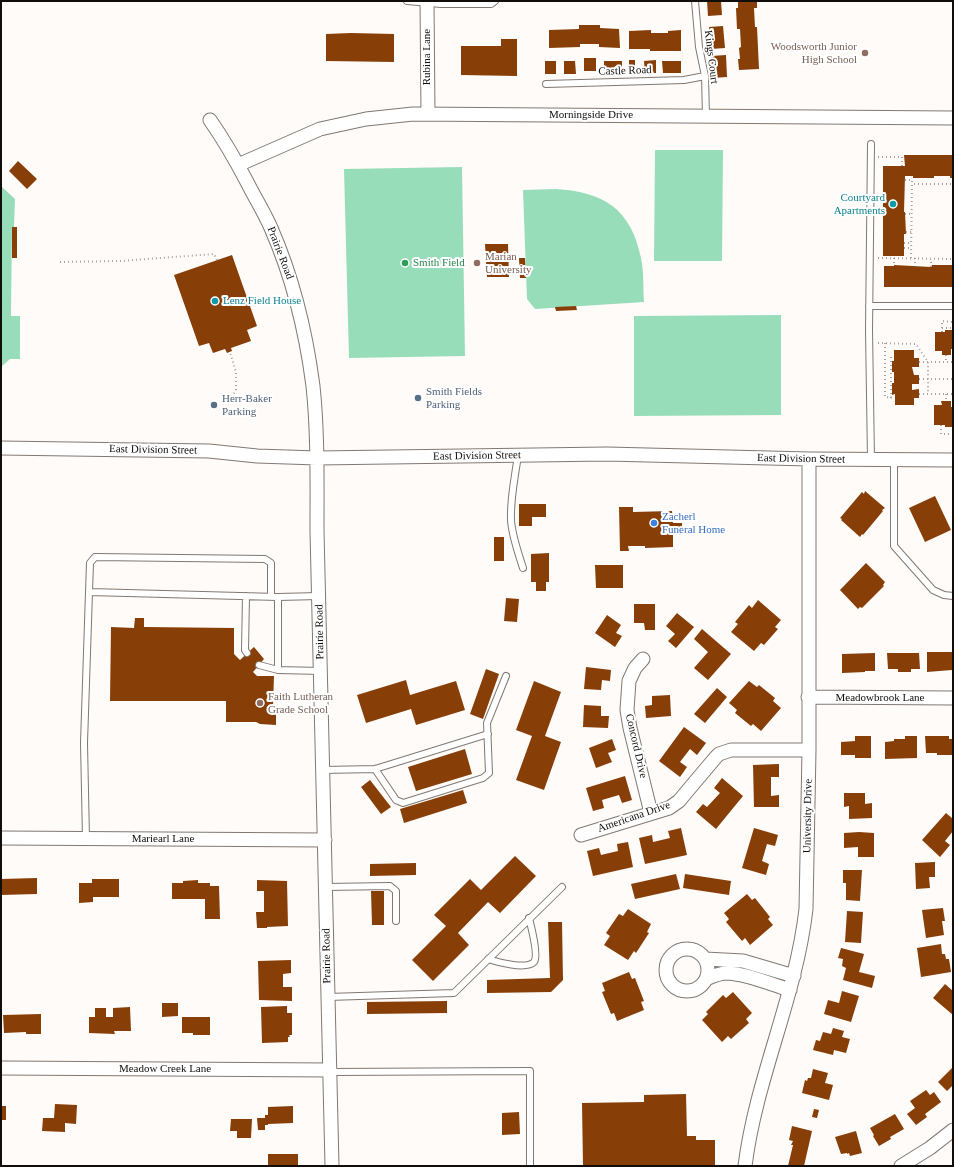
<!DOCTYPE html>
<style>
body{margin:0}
#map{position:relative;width:954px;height:1167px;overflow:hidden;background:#fffbf8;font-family:Georgia,serif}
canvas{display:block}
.frame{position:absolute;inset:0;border:2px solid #100d0b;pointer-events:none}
</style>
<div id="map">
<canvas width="954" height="1167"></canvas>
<div class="frame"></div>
</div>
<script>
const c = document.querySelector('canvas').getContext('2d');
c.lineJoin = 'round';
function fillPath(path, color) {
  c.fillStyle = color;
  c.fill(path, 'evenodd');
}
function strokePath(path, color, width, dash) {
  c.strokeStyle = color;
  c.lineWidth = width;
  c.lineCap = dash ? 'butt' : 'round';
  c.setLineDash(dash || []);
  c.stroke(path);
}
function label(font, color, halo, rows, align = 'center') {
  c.font = font + ' Georgia,serif';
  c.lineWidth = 4;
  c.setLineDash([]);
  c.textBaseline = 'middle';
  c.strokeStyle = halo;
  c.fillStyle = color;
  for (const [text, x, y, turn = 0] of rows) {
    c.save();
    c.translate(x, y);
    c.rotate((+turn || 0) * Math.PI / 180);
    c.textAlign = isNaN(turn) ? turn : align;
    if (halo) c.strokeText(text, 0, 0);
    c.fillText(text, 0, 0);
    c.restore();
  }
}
fillPath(new Path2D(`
 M655,150h68l-1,111h-68z
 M462,167l3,189 -116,2 -5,-189z
 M1,186l14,13 -1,28h-2l-1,89h9v43h-10l-9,8z
 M556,189c48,3 75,20 85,69 3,14 2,29 3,44l-109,7 -8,-10 -4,-109z
 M781,315v100l-147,1v-100z`), '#97ddba');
fillPath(new Path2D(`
 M707,1h14l1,14 -14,1z
 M738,1h19v7h-3l1,19h2l2,42 -20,1 -1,-11h2l-1,-11 2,-1 -1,-18h-3l-1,-21h2z
 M579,25h21v3l19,1 1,19 -21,-1v-3h-19v3l-31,1v-18l30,-1z
 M723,26l2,22 -14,1 -2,-22z
 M651,30v3h17v-2l13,-1v21h-31v-2h-21v-18z
 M351,33l43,1v28l-68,-1v-27z
 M501,39h16v37l-56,-1v-29h40z
 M726,55l1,22 -15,1 -1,-22z
 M584,58h12v13h-12z
 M629,60h6v13h-6z
 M656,60v13h-11l-1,-12z
 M545,61h11v13h-11z
 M564,61h11l1,13h-12z
 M604,61h18v11l-18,1z
 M662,61h19v12h-18z
 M904,155h49v23h-3v-2h-16v2h-21v-2h-8l-1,36h1l1,22h-2v22h-21v-90h22z
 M18,161l19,18 -10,10 -18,-18z
 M12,227h5v31h-5z
 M485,244h23l1,33h-22z
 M232,255l25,71 -10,4 4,11 -20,7 1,3 -5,2 -2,-4 -12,4 -4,-10 -10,3 -25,-71z
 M519,258h6l1,20h-6z
 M894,265l37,2 1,-2h20l1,22h-69v-21h10z
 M576,306l1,4 -21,1 -1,-4z
 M945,330h8v19h-2v6h-9v-4h-7v-19h10z
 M894,350h20v8h5v9h-7l2,8h5v9h-7v6l7,-1v9h-5v7h-19v-11l-3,1v-12h2v-11h-2v-11h2z
 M941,401h10v6h2v20h-8v-2h-11v-20h8z
 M865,491l20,17 -3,2 1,1 -20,24 -1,-1 -2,3 -19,-17 1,-1 -2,-1 22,-26 2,2z
 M935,496l16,34 -26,12 -16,-34z
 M519,504h27v13h-14v9h-13z
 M619,507h14v5l39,-1 1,12h9v12h-9v12l-28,1v-2h-17l1,5h-9z
 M494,537h10v24h-10z
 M549,553v29h-3v9h-10v-9h-5v-28z
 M866,563l19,19 -2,3 1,1 -22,22 -2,-1 -2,2 -18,-19z
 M595,565h28v23h-27z
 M506,598l13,1 -2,23 -13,-1z
 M758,600l23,20 -6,7 3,2 -14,16 -3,-2 -7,8 -23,-19 7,-8 -3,-2 14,-17 3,3z
 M634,604h21v26h-10l-1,-7h-10z
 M677,613l17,14 -18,21 -8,-7 7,-7 -9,-8z
 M607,615l14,10 -5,8 6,3 -7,11 -20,-14z
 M135,618h9v9l90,1v26l6,6 14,-13 10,12 -11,13 4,4h17l-1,30 3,2v17l-16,-1 -4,-2h-30v-21h-116l1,-74 23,1z
 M702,629l29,25 -23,26 -14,-12 14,-16 -14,-13z
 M927,652h26v16h-1v2l-25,2z
 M875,653v18h-10v1l-23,1v-19z
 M887,653h32l1,16h-9v3h-13v-3h-10z
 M586,667l25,3 -1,11 -8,-1 -1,10 -17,-1z
 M486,669l13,5 -16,45 -13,-5z
 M406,680l4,15 46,-14 9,29 -49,15 -5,-16 -45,14 -9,-28z
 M534,681l27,11 -16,44 16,6 -17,48 -28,-10 16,-44 -16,-6z
 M749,681l8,6 2,-2 16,13 -2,3 8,7 -20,23 -8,-7 -2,2 -16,-13 2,-3 -8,-7z
 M717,688l10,9 -22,26 -11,-9z
 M670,695l1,21 -25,2 -1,-12 7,-1v-9z
 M584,705l17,1v10h8l-1,12 -25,-1z
 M684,727l22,16 -9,12 -7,-6 -10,13 7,5 -7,10 -21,-16z
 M855,736h16v22h-16v-3h-14v-13l14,-1z
 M905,736h12v22l-32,1v-17l9,-1v-2h11z
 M925,736h24v3h4v16h-16v-2h-11z
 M612,739l4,11 -8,3 4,9 -16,6 -7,-20z
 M465,749l7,25 -56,17 -8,-24z
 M779,764v13h-8v19l8,-1v12h-25l-1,-42z
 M625,776l7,24 -10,3 -3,-8 -17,5 2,8 -11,3 -7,-23z
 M722,778l21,18 -27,33 -20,-17 7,-8 4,3 13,-14 -6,-5z
 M370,780l21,27 -10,7 -20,-27z
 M463,790l4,13 -63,20 -4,-14z
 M844,793h21v11l7,-1v15l-23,1v-13l-5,1z
 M946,813l7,6v12l-8,10 5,4 -10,12 -18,-17z
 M681,828l6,27 -42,9 -6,-26 13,-3 1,7 17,-4 -2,-7z
 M754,828l24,7 -3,11 -8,-2 -5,17 7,3 -3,11 -24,-7z
 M859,832l15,1v24h-16v-10l-14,1v-15z
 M628,842l5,25 -40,9 -6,-25 12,-3 2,7 17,-4 -1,-7z
 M515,856l21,20 -36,37 -12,-11 -30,31 11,12 -36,36 -21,-21 34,-34 -12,-11 36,-36 11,11z
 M935,862v15h-6l1,11 -14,1 -1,-26z
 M416,863v12l-46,1v-12z
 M843,870h19l-2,31 -14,-1v-17h-3z
 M676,874l4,15 -45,10 -4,-15z
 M685,874l46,7 -2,14 -46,-7z
 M37,878v16l-36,1v-16z
 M92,879h27v18h-26v5l-14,1v-20h13z
 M198,880v3h12v3h9l1,33h-15v-20h-33v-16h11v-2z
 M257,880l30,1 1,45 -21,1v1h-10l-1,-16h8v-21h-7z
 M371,891h13v34h-12z
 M747,894l5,6 3,-2 15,19 -2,2 5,6 -23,20 -5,-7 -3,3 -16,-19 3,-3 -5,-6z
 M943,908l2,13h-3l2,14 -18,3 -4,-28z
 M628,909l23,15 -4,8 2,1 -13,20 -2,-2 -6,9 -24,-15 6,-9 -4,-3 13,-19 4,2z
 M847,911l16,1 -2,31 -16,-1z
 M548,922h14l1,58 -12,12 -64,1v-13l63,-2z
 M941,944l1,10h3l1,5h3l2,13 -30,5 -4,-29z
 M841,948l23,6 -5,18 16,4 -3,12 -29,-8 3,-12 -4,-2 1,-7 -5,-1z
 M291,960v13l-8,1v13h9v14l-33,-1 -1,-39z
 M629,972l3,7 3,-1 9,23 -3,1 3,8 -27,11 -3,-8 -3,1 -9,-22 3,-1 -3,-8z
 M945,984l8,7v24l-20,-17z
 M842,991l17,5 -8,26 -27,-8 4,-14 11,3z
 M733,992l19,21 -6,6 3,4 -18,16 -3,-3 -6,6 -20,-22 6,-6 -2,-2 17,-17 3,3z
 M447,1001v12l-80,1v-12z
 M162,1003h16v13l-16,1z
 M287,1006v7h5v22h-3l1,2h-2v5l-26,1 -1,-36z
 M130,1007l1,24h-17l1,3 -26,-1v-16h6v-9h11v9h7v-9z
 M41,1014v20h-15v-2l-22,1 -1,-18z
 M182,1017h28v18h-17v-2h-11z
 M833,1028l11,3 -2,6 8,2 -4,14 -12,-3 -1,5 -20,-5 3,-10 4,1 3,-9 8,2z
 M953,1067v18l-6,6 -9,-9z
 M813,1069l15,4 -3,10 8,2 -4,15 -27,-7 3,-13 2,1 1,-3h3z
 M926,1090l4,5 4,-3 7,10 -16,12 2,3 -11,8 -9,-11 8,-6 -5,-7z
 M686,1094l1,42h9v4h19v26h-132l-1,-63 62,-1v-7z
 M55,1104l22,1 -1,19 -11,-1v9l-23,-1 1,-13h11z
 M1,1106h5v14h-5z
 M293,1106v17l-25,1v1h-3v5h-7l-1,-12h8v-3h3v-8z
 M814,1109l5,1 -2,8 -5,-1z
 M519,1112l1,22 -18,1v-22z
 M895,1114l9,15 -14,8 1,2 -12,7 -6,-10 1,-1 -4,-7z
 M231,1119h21l-1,19h-14v-7h-7z
 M792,1126l20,5 -8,35h-16l5,-21h-2l2,-4 -4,-1z
 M856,1131l6,22 -12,3 -1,-3 -2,1v-1l-6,1 -6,-17z
 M268,1154h30v12h-30z`), '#883e07');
const service = new Path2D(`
 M407,1l34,3h50l4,-3
 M695,1l4,46 6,29 1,40
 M546,84l138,-4 21,-4
 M871,144l-2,186 2,130
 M869,306h84
 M518,455c-3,22 -8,44 -7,65 1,16 7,32 12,48
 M894,460v86l39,44 11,5 9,1
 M89,592l1,-29 5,-6 170,2 6,4v34
 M246,596l-1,54 2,3
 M259,665l19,5v-73
 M278,670l43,1
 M375,769l21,31 7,3 80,-25 6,-5 -2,-50 19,-47
 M323,770l52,-1 113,-35
 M86,839l-2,-96 5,-151 189,5 41,-1
 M326,887l64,-1 6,5v30
 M488,959c9,3 38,11 46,3 5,-6 -3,-36 -5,-44
 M328,997l126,-4 108,-106
 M330,1072l200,-1v95`);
const minor = new Path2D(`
 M427,1l1,113
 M210,120c14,20 26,41 37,62 8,16 17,30 24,46 22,50 35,104 42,158 5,48 4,96 4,145l15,635
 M238,165l82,-36 46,-10 47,-5 540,4
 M1,448l208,3 48,5 60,2 290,-4 202,5 144,1
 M643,659l-8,9 -6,13 -2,29 3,18 21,85
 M808,697l145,1
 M581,835l88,-27 10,-7 10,-12 27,-32 3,-3 12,-4h78
 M1,838l324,2
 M666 970a21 21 0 1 1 42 0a21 21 0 1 1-42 0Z
 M705,959l38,2 51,15
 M706,979c7,-3 13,-6 21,-6 21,1 43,11 63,17
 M1,1068l329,2
 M745,1166c11,-88 51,-169 61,-257l3,-159v-291
 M901,1166l29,-18 23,-18`);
strokePath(service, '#817872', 8);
strokePath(minor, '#817872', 15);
strokePath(new Path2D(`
 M878,157h24v9
 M905,180h7v4
 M905,214h6
 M906,232h5
 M904,243h7
 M904,248h7
 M878,258l75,1
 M894,258v8
 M911,258l1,-74h41
 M915,258v8
 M60,262l60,-1 94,-7 3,6
 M931,267v-8
 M953,267v-8
 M942,328h11
 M942,332v-11l11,1
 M878,343l38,1 12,18v32
 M885,343v54l10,1
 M946,355v7
 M891,357v41
 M919,362h34
 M919,379h34
 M919,394h34
 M946,394v7
 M228,404l8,-14v-18l-6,-20
 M941,425v9h12`), '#a6a29f', 2, [1, 3]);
strokePath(service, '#fff', 6);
strokePath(minor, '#fff', 13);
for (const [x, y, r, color] of [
 [865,53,4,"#8d6e63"],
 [893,204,4,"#0f9aa8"],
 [405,263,4,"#2e9e5b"],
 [477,263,4,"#8d6e63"],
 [215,301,4,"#0f9aa8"],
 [418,398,4,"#5c6f8a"],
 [214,405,4,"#5c6f8a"],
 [654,523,4,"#3f7fe0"],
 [260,703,4,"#8d6e63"]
]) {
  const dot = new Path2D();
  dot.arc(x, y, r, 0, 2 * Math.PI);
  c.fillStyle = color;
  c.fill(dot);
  strokePath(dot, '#fff', 1.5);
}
label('11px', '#785e54', '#fff', [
 ["Woodsworth Junior",857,47,"right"],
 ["High School",857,60,"right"],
 ["Marian",485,257],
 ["University",485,270],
 ["Faith Lutheran",268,697],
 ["Grade School",268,710]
], 'left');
label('11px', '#100d0b', '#fff', [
 ["Rubina Lane",427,57,-90],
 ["Kings Court",711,57,83],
 ["Castle Road",625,71,-2],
 ["Morningside Drive",591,115],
 ["Prairie Road",280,253,69],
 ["East Division Street",153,450,1],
 ["East Division Street",477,456,-1],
 ["East Division Street",801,459,1],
 ["Prairie Road",320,632,-91],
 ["Meadowbrook Lane",880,698],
 ["Concord Drive",636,746,77],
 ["University Drive",808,816,-89],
 ["Americana Drive",634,817,-19],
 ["Mariearl Lane",163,839],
 ["Prairie Road",327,956,-91],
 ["Meadow Creek Lane",165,1069]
]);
label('11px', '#0d838f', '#fff', [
 ["Courtyard",885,198],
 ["Apartments",885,211],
 ["Lenz Field House",223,301,"left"]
], 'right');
label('11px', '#27864d', '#fff', [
 ["Smith Field",413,263]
], 'left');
label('11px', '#4e5e75', '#fff', [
 ["Smith Fields",426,392],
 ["Parking",426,405],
 ["Herr-Baker",222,399],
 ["Parking",222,412]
], 'left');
label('11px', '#366cbe', '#fff', [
 ["Zacherl",662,517],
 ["Funeral Home",662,530]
], 'left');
</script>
